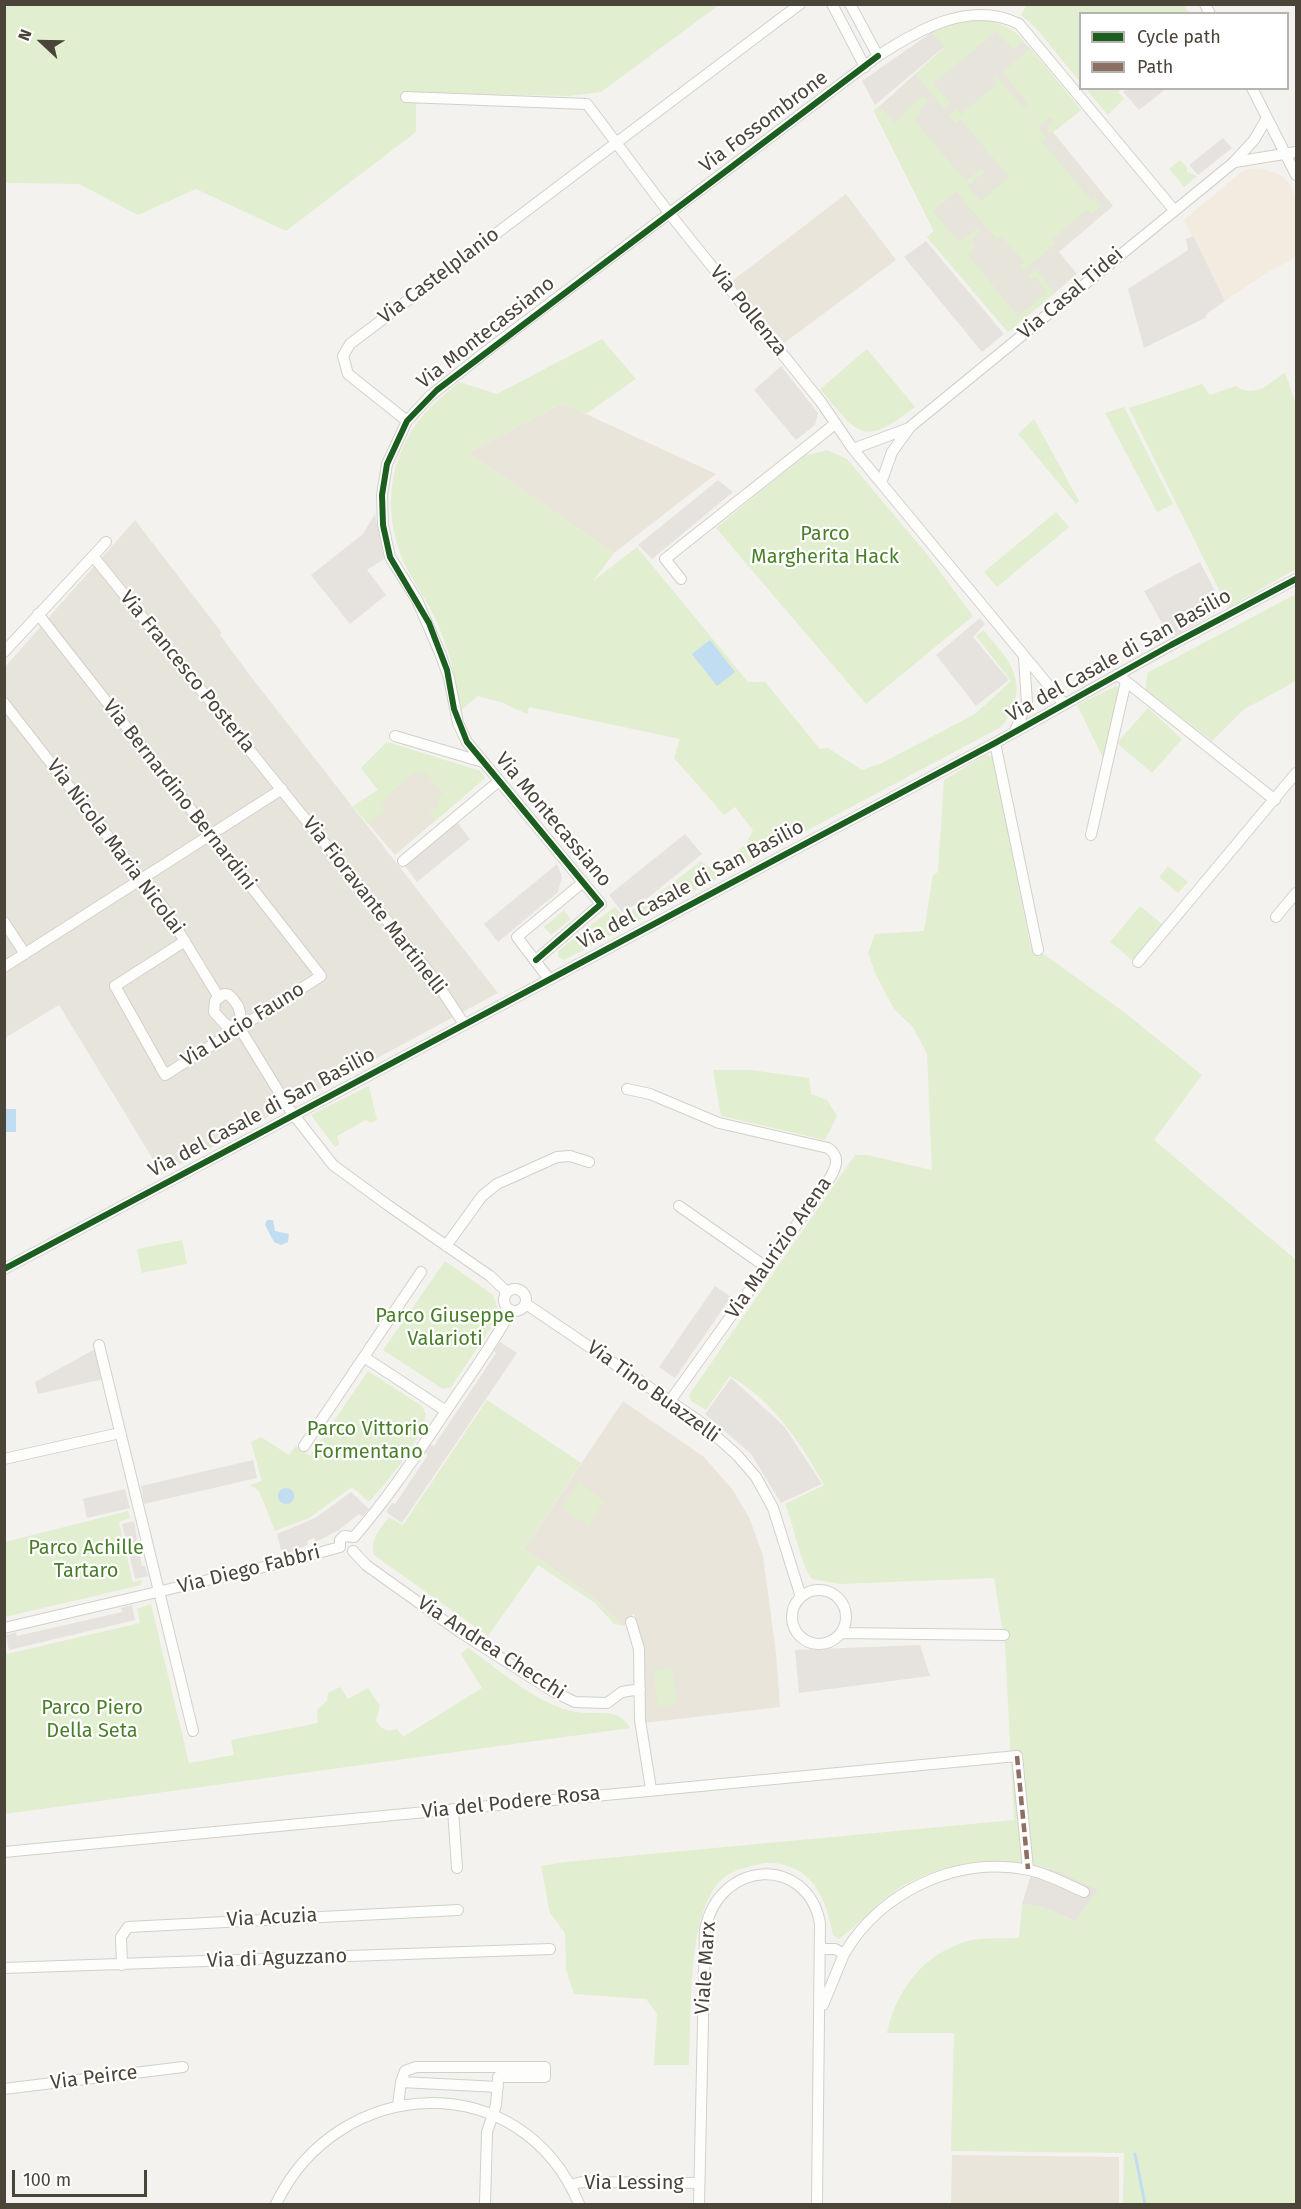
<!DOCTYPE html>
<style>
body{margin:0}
#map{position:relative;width:1301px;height:2209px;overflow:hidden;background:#f4f2ee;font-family:"Fira Sans",sans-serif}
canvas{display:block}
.frame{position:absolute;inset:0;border:6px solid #4b4439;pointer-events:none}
.legend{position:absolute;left:1079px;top:12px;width:210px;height:78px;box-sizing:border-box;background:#fff;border:2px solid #b7b4b0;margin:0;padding:8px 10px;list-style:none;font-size:18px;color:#4b4439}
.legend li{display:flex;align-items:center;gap:12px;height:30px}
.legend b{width:30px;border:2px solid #b7b4b0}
.north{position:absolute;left:12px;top:12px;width:60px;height:60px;-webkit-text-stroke:4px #fff;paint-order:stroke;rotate:292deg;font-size:16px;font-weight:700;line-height:24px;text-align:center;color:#4b4439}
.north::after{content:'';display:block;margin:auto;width:21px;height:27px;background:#4b4439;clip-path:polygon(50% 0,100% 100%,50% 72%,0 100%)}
.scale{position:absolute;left:12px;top:2170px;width:135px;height:27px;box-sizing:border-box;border:3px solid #4b4439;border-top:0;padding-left:8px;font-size:18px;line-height:21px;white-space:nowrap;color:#4b4439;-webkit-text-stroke:4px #fff;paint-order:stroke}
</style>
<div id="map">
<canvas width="1301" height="2209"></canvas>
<div class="frame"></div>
<ul class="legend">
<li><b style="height:8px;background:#1b5e20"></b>Cycle path</li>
<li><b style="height:8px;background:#8d6e63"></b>Path</li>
</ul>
<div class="north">N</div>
<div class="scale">100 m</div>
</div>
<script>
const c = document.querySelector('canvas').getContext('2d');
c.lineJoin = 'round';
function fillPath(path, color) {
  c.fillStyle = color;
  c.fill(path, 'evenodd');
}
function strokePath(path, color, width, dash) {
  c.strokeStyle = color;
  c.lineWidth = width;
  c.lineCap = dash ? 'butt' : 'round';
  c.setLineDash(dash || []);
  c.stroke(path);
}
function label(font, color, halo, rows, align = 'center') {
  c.font = font + ' "Fira Sans",sans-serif';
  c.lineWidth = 4.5;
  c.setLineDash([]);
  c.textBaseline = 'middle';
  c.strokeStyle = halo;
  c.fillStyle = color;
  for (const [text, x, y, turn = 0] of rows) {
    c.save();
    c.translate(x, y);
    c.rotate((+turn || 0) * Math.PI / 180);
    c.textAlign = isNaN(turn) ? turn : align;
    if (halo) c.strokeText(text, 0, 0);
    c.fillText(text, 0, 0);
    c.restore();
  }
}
fillPath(new Path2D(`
 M1007,27l23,21 51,62 -28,22 60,74 -54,46 18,22 -69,58 -81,-95 7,-6 -60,-120 70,-63 -12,-16z
 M135,520l87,113 -2,2 32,43 246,315 -336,181 -103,-169 -54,33v-371z`), '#e7e4dc');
fillPath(new Path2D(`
 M1260,168l21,7 8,8 7,15v59l-33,18 -38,26 -41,-81 55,-46 9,-5z`), '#f3ebdf');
fillPath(new Path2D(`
 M846,194l50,66 -112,83 -52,-62z
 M562,403l154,71 -102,79 -146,-100z
 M387,742l93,29 5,7 -90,77 -42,-49 25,-16 -17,-22z
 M623,1401l81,56 28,32 17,28 14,39 13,97 4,54 -136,16 1,-68 -11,-42 -10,13 -34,-31 -66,-46z
 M952,2155l167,2v47h-168z`), '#eae5da');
fillPath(new Path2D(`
 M1027,4l157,1 5,8 -109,1v68l-44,-54 -15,-13z
 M4,5h715l-118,87 -32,4 -143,-3 -10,12v27l-130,99 -90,-42 -58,26 -59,-31 -74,-1z
 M962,18c24,2 45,3 62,23l-11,9 -16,-19 -63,52 16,20 -6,6 -29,-35 29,-26 -12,-16z
 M1030,48l51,62 -30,24 -5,-6 8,-7 -3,-4 -13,10 8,11 -4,4 50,59 4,-3 6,8 -10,8 -5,-5 -35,30 3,5 -32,27 -4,-5 5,-4 -23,-26 -5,3 -40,-47 -23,19 26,31 19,-14 2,3 -9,9 4,8 -7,7 50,61 28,-23 -10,-16 -4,3 -5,-4 8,-7 20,24 -47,39 -81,-95 7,-6 -60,-120 6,-5 15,17 28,-28 5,6 -8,7v7l-6,5 52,61 16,-13 3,3 -17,15 13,15 28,-24 -48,-57 -5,4 -7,-9 7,-6 5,5 36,-30 -3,-5 3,-2 27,31 4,-4 -25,-32z
 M1086,89h36l-4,3 6,7 -16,16z
 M1180,160l7,7v5l10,4 -13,11 -15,-18z
 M602,339l34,40 -50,35 -24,-11 -94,50 146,100 -21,28 44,-34 111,135h17l55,67 8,-1 34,22 20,-7 93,-49 36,-33 -35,-45 7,-6c20,23 44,46 29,79 -4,8 -6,14 -13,19l-399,213 -2,-9 -10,-5 27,-20 7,8 27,-14 52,-40 13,10 32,-27 7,-14 -18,-23 -11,8 -50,-57 6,-19 -151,-32 -2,7 -24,-11 -25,-7 -18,15c-3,-31 -10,-59 -23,-88 -8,-19 -19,-35 -29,-52 -27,-52 -22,-114 17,-158 10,-11 23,-21 34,-31l38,12z
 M867,349l48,58c-53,41 -56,28 -95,-18z
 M1285,372l11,33v164l-68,39 -99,-200 73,-24 8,11 26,-9c18,13 34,-2 49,-14z
 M1124,407l49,97 -16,8 -52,-99z
 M1034,419l45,82 -3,3 -58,-70z
 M827,450l20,9 79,94 47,63 -107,88 -150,-176 88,-72z
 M1056,512l13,15 -72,60 -13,-15z
 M1296,594v87l-53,29 -31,31 -66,-51 1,-17z
 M1116,686l4,3 -17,69 -26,-53z
 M1148,708l34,31 -30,34 -35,-30z
 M387,742l93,29 5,7 -50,43 -6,-8 11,-9 -3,-5 6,-5 -19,-23 -6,4 -3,-3 -29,25 2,3 -7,5 4,5 -17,14 -15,-18 25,-16 -17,-22z
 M986,755l7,2 38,192 7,1 86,62 78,63 -48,65 142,120v944h-173l1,-51 -173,-2 3,-118h-67c9,-43 37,-80 81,-92 16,-4 35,-2 51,-3l3,-34 21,3 32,14 22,-31c-21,-10 -41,-21 -64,-25 -42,-9 -103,1 -138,26 -20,14 -36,33 -56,48l-6,-4c-6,-30 -15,-61 -49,-70 -13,-4 -23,-2 -36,2 -10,2 -21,7 -28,14 -34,36 -28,136 -31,184h-35l3,-51 -11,-15 -72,-5 -8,-25 -1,-36 -15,-20 -9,-47 24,-4 449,-42 -9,-175 -11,-67 -154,6 -28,-5c-9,-8 -20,-59 -27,-75l39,-19c-23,-42 -51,-84 -94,-109l-24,34 -15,-9 -2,-6 166,-240h12l65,15 -5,-116 -14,-27 -19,-18 -18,-34 -8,-22 7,-19 49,-3 9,-56 5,-3 6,-92z
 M1168,866l20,16 -10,11 -19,-16z
 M1140,906l22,18 -30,36 -22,-18z
 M564,910l7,9 -20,16 -7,-8z
 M586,929l3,3 -1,6 9,5 -33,17 -6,-3v-6z
 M713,1070h38l58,8 2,16 16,6 10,16 -12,24 -104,-24z
 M369,1086l8,34 -6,3 -5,-3 -29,16 2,8 -4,3 -24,-32z
 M182,1240l5,24 -45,9 -5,-24z
 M445,1261l48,34 4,11v13l-46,68 -8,2 -60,-39z
 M368,1371l54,35 4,8c-3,27 -39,67 -57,88l-17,-15 -43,31 -34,13 -16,-40 -9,-6 12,-4 -11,-39 10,-5 28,18 7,-9 14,10z
 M487,1400l94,63 -57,86 66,46 34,31 -10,-2 -19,-21 -57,-38 -50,71 -114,-81c-4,-16 6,-26 15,-38l14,8z
 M579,1482l26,19 -17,25 -26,-18z
 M128,1511l2,7 -11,4 14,60 9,-2 -1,5 -136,32v-75z
 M151,1604l38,159 45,-8 -3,-15 87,-17 -1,-13 10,-9 1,-8 12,-6 8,12 20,-11 12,18 -4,15c6,9 11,11 21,8l6,8 79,-49 -21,-34 7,-6c32,22 66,54 103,63 22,6 47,-6 59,17l-625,86v-169l2,9 133,-31 -3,-14z
 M672,1668l5,36 -19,3 -5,-36z`), '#e1eecf');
fillPath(new Path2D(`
 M932,32l12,15 -69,58 -13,-24z
 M1127,89v-1l39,1 -27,21 -16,-18z
 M1223,138l9,10 -34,27 -9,-10z
 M1193,236l32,65 -17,12 -3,5 -61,30 -16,-59 60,-39 -2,-11z
 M926,241l78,93 -22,18 -78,-95z
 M781,366l37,47 -3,12 -19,15 -42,-50z
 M718,480l15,12 -81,67 -14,-14z
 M375,514l9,45 -17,11 19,25 -36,29 -39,-49 52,-41z
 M1200,562l23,45 -46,28 -9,-1 -24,-43z
 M980,618l5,6 -12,13 36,43 -33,26 -40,-51z
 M457,822l13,17 -53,43 -13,-17z
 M685,834l17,20 -53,43 -27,15 -13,-17z
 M557,864l5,13 -4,15 -60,50 -14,-18z
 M715,1286l16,11 -56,81 -16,-11z
 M500,1342l17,11 -115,170 -16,-11 6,-9 3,1 33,-49 -3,-2 5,-9 4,2 62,-93 -2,-2z
 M97,1348l7,31 -66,15 -3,-12z
 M731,1378l53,48 38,58 -41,19 -30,-49 -46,-40z
 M253,1460l4,18 -113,26 -3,-18z
 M125,1489l5,19 -43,10 -4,-19z
 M351,1492l18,17 -7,8 -3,-3 -20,16 -23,12 -2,-4 -7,3 1,4 -15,6 1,4 -11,3 -6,-24 38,-16z
 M134,1521l8,45h3l3,10 -13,3 -13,-55z
 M132,1605l3,15 -126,30 -3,-15 10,-3 1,4 105,-24 -1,-4z
 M920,1645l10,31 -131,17 -4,-43z
 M1034,1865l26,7 38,18 -23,31 -32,-14 -21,-3z`), '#e6e3df');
fillPath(new Path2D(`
 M710,640l25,32 -18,14 -25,-32z
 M5,1109h11v23h-11z
 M267,1220h6l2,11 14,3 -1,8 -7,3 -7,-3 -9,-17z
 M278 1496a8 8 0 1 1 16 0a8 8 0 1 1-16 0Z`), '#c0ddf1');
strokePath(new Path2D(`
 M1135,2154l10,50`), '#c0ddf1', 3);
const minor = new Path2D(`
 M832,4l33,63
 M850,4l28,52
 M1205,4l5,10
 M1252,88l44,87
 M406,97l181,7 82,109 152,189 32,47 211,255
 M1235,162l61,-10
 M407,421l-59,-47 -5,-18 7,-12 450,-340
 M853,449l56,-21
 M881,483l11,-31 18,-25 323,-264 21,-23 13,-22
 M93,556l342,424 29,44
 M681,579l-16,-20 170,-135
 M38,614l283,362 -156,99 -50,-89 70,-45
 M4,652l102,-110
 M1118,675l157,125
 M4,703l163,209 51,84
 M1015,731l12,-28 -3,-45
 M395,736l88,26
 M995,743l43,207
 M1091,835l35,-154
 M403,861l96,-80
 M1276,917l20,-24
 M4,922l21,32
 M536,960l65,-56 -134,-162 -9,-19 -9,-45 -9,-25 -23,-53 -27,-43 -7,-32 -1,-30 5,-31 20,-43 23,-25 58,-46 390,-294c41,-27 92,-56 141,-32l155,186
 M1138,962l158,-189
 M4,967l278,-178
 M549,979l-32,-42 65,-54
 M224,994l5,1c10,9 14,20 10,32l-13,-2 -12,-13 1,-11z
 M239,1027l51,83 43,55 56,41 101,70 17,16
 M627,1089l23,5 69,29 109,25c14,9 7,22 0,33l-158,220
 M679,1206l87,61
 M446,1246l36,-50 15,-12 60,-27 13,-1 19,6
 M4,1269l991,-526 176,-98 125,-66
 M504 1300a11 11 0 1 1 22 0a11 11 0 1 1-22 0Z
 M526,1304l173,117 38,34 19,22 17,31 28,89
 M99,1345l94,386
 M364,1357l82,54
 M304,1446l117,-174
 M4,1459l116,-26
 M354,1537c35,-40 63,-83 92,-126 22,-33 47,-66 65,-101
 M340,1547v-7l4,-4 10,1
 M353,1551l13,14 94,67 94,60 21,10 32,1 15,-11 18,-3
 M792 1617a27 27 0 1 1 54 0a27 27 0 1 1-54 0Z
 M631,1622l8,27 1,71 11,69
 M4,1628l285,-67 51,-14
 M841,1633l163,2
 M453,1809l4,59
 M4,1852l1013,-96 11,113
 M821,1949h14l9,5 -21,51
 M844,1954c36,-62 113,-99 185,-84 19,4 37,14 55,22
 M122,1965l-1,-28 7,-10 330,-17
 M4,1968l546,-19
 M498,2087l-97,-5 4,-11 11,-4h129v10h-47
 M4,2089l179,-22
 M398,2105l3,-23
 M570,2185l12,-3 116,1
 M276,2204c62,-130 245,-139 303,0
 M485,2204l2,-72 9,-27 2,-25
 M699,2204l6,-274c14,-71 102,-75 115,-7l-3,281`);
strokePath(minor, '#d2d0cb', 12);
strokePath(minor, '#fdfdfc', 10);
strokePath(new Path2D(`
 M1017,1756l11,113`), '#8d6e63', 4.5, [9, 4.5]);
strokePath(new Path2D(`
 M536,960l65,-56 -134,-162 -13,-33 -7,-39 -18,-47 -39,-66 -7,-32 -1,-30 5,-31 20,-43 30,-31 441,-334
 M4,1269l991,-526 176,-98 125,-66`), '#1b5e20', 6);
label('20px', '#4b4439', '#fff', [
 ["Via Fossombrone",764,122,-37],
 ["Via Castelplanio",439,276,-37],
 ["Via Casal Tidei",1071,294,-40],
 ["Via Pollenza",748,311,51],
 ["Via Montecassiano",486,333,-38],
 ["Via del Casale di San Basilio",1119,656,-29],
 ["Via Francesco Posterla",187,672,51],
 ["Via Bernardino Bernardini",179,795,52],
 ["Via Montecassiano",553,820,50],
 ["Via Nicola Maria Nicolai",115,847,53],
 ["Via del Casale di San Basilio",691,885,-28],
 ["Via Fioravante Martinelli",374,906,52],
 ["Via Lucio Fauno",243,1025,-32],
 ["Via del Casale di San Basilio",262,1113,-28],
 ["Via Maurizio Arena",779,1248,-55],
 ["Via Tino Buazzelli",653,1392,36],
 ["Via Diego Fabbri",249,1570,-14],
 ["Via Andrea Checchi",491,1648,33],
 ["Via del Podere Rosa",511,1803,-6],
 ["Via Acuzia",272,1918,-3],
 ["Via di Aguzzano",277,1959,-2],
 ["Viale Marx",706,1968,-86],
 ["Via Peirce",94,2078,-7],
 ["Via Lessing",634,2183]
]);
label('20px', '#4a7f2a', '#fff', [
 ["Parco",825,534],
 ["Margherita Hack",825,557],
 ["Parco Giuseppe",445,1316],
 ["Valarioti",445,1339],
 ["Parco Vittorio",368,1429],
 ["Formentano",368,1452],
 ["Parco Achille",86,1548],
 ["Tartaro",86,1571],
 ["Parco Piero",92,1708],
 ["Della Seta",92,1731]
]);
</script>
